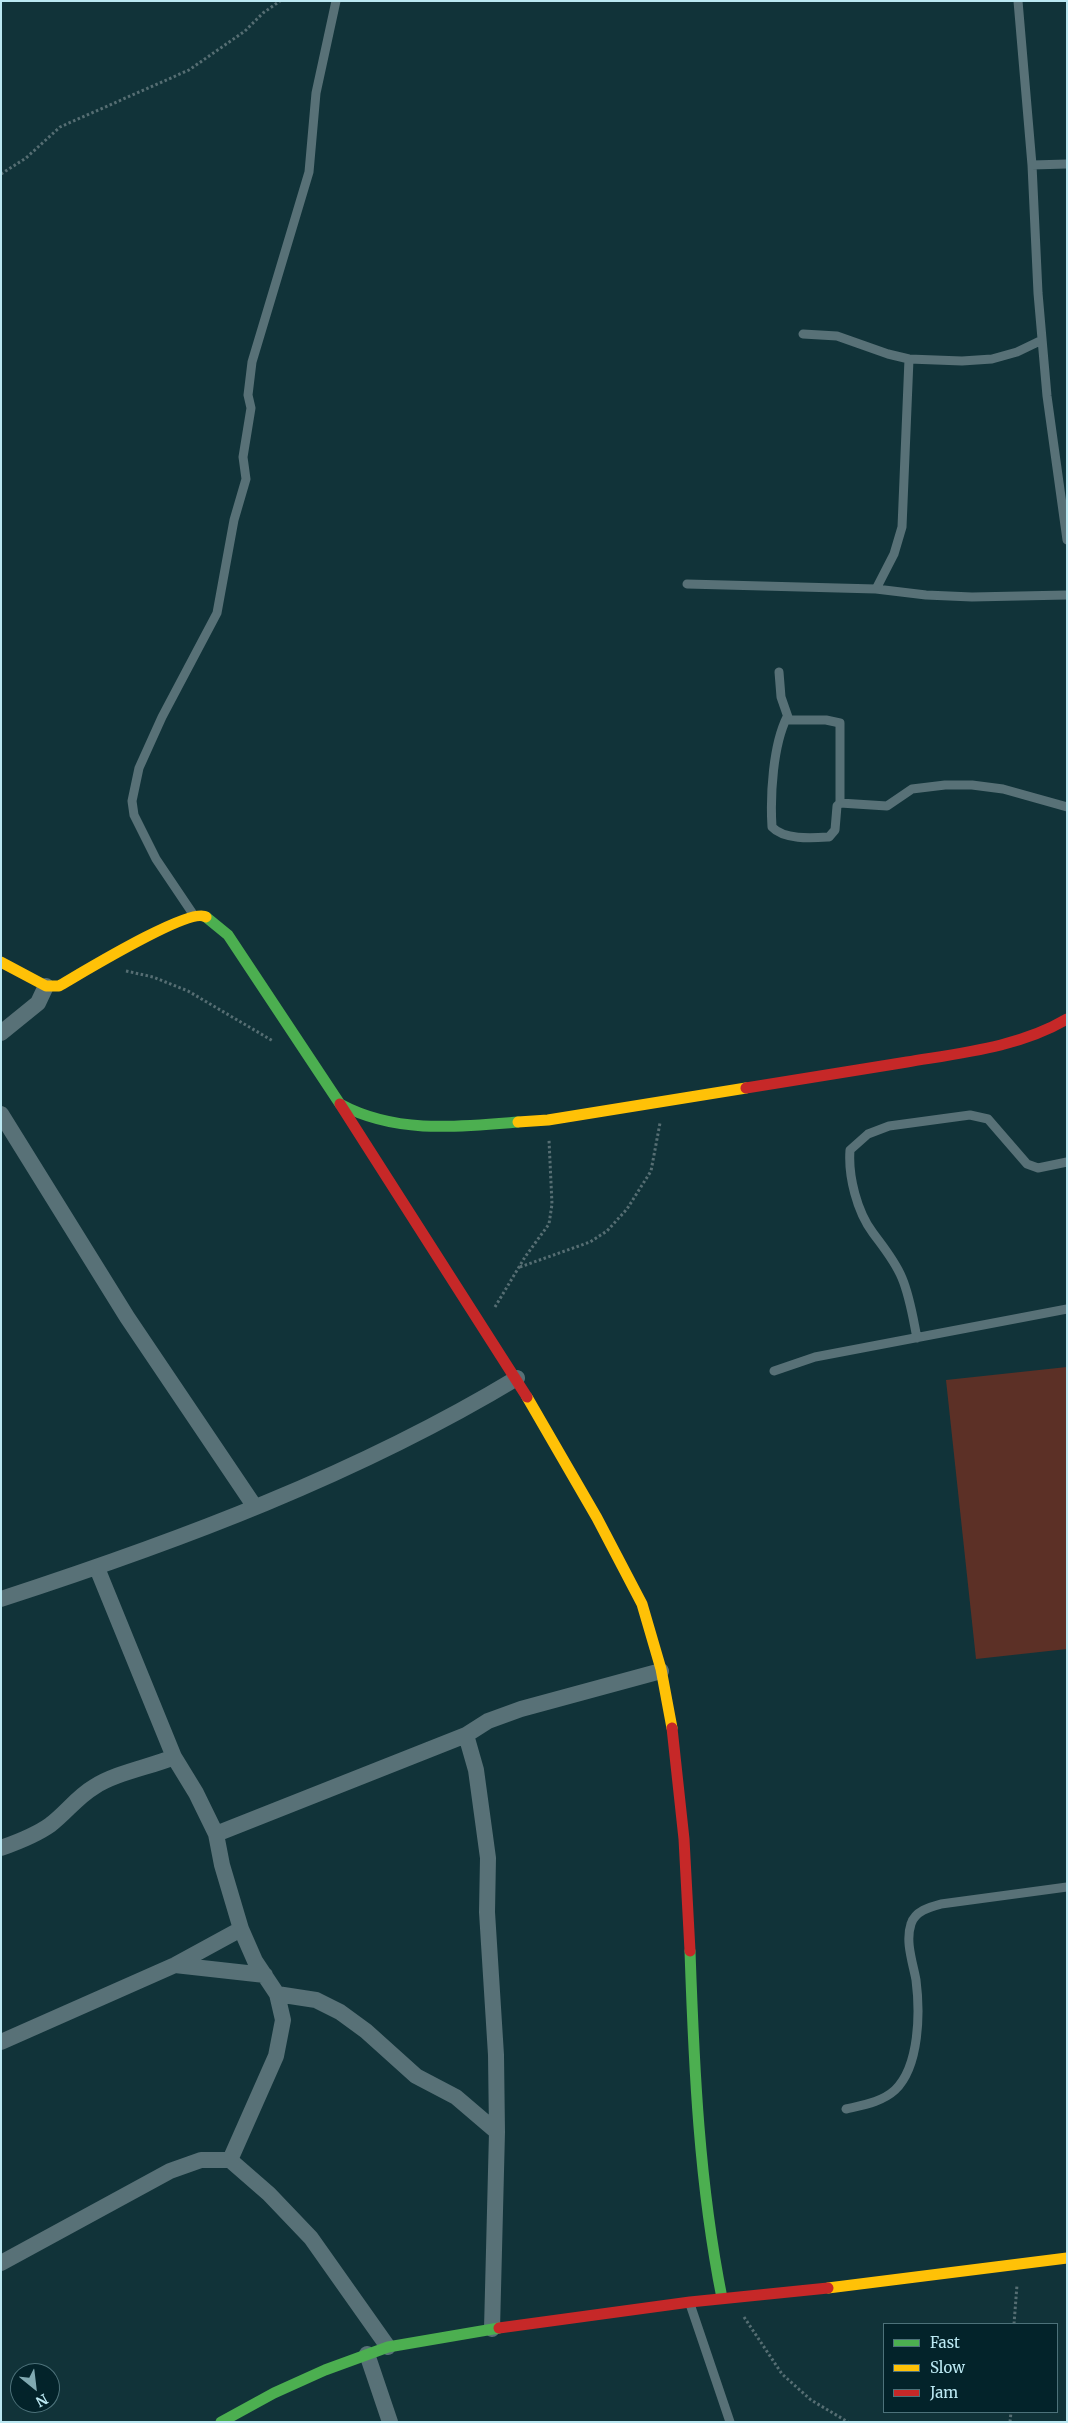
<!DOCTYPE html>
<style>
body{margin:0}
#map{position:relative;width:1068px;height:2423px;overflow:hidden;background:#113339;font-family:Merriweather,serif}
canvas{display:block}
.frame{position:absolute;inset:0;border:2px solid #bbe8f2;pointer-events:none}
.legend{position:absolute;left:883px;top:2323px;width:175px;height:90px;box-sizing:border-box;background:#03232a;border:1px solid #4d727a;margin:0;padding:6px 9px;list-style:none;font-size:15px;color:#bbe8f2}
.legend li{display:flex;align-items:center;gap:10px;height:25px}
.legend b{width:25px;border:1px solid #4d727a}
.north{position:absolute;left:10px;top:2363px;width:50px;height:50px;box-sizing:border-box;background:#03232a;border:1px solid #4d727a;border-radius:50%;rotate:151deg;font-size:14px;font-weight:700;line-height:20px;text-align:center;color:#bbe8f2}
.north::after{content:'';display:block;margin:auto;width:18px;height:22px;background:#80a9b1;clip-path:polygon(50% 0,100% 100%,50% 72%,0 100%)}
</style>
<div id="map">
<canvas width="1068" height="2423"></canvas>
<div class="frame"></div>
<ul class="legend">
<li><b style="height:6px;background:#4caf50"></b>Fast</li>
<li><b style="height:6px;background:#ffc107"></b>Slow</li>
<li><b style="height:6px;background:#c62828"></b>Jam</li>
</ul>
<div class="north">N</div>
</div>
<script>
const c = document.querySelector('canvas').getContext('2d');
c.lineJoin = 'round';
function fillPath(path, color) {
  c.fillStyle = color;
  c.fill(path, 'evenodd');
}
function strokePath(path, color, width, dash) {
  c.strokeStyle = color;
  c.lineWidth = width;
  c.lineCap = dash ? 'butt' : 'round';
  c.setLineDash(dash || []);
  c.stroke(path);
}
fillPath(new Path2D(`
 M1067,1367v282l-91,10 -30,-279z`), '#5c3026');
strokePath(new Path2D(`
 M1,174l25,-16 34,-31 129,-57 56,-39 18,-18 17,-12
 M126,971l27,6 35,14 85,50
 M520,1267l70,-25 17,-11 20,-22 24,-38 9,-48
 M495,1307l30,-50 24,-33 3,-20 -3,-64
 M744,2317l38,57 29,26 37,22
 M1014,2324l3,-39
 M1010,2422l1,-10`), '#566e73', 3, [2.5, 2.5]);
strokePath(new Path2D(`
 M1018,1l14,164 6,128 9,103 20,144
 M1032,165l35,-1
 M803,334l34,2 51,18 21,5 53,2 30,-2 25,-7 25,-12
 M687,584l189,5 50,6 46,2 95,-2
 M876,589l18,-35 8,-27 7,-168
 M779,672l2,25 8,23h37l14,3v80
 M787,717c-14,28 -17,78 -15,110 12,13 40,11 57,10l6,-7 2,-24 3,-3 47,3 25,-17 33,-4h27l31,4 64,18
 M193,914l-37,-55 -22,-44 -2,-14 7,-33 23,-51 55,-104 17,-93 12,-41 -3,-22 8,-49 -3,-13 4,-33 57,-190 7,-79 20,-92
 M917,1338c-4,-20 -7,-41 -15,-60 -7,-17 -18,-30 -29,-45 -16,-21 -25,-57 -23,-83l18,-16 21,-8 81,-11 18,4 39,45 11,4 29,-6
 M774,1371l41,-14 252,-48
 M846,2109c17,-4 36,-7 49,-19 25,-24 25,-79 21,-110 -3,-17 -11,-38 -5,-56 4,-13 19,-17 30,-20l126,-17
 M690,2304l40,118`), '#587177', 9);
strokePath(new Path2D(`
 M1,1033l37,-30 8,-17
 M1,1114l126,203 128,190
 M97,1568l77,189 22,36 20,41 6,31 19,64 14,32 22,33 6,26 -7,36 -46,104
 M1,1599c178,-58 355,-124 516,-221
 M466,1735l10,35 12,88 -1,54 9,143 1,77 -5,197
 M216,1834l250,-99 22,-14 33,-12 140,-38
 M1,1848c17,-6 35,-13 49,-23 16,-12 27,-28 44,-38 21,-14 56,-20 80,-30
 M175,1965l90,10
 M277,1994l39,6 24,12 26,19 50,45 40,21 41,35
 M1,2042l174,-77 66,-36
 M1,2263l169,-92 31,-11h29l39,34 42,44 77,109
 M367,2354l23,68`), '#587177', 16);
strokePath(new Path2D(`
 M206,917l22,18 112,169c55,30 118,23 178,18
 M690,1951c4,117 9,232 32,347
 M221,2422l53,-29 51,-23 63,-23 111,-19`), '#4caf50', 11);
strokePath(new Path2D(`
 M1,962l45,24h13c21,-12 130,-79 147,-69
 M518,1122l30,-2 198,-32
 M527,1397l70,121 45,86 19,65 11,59
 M828,2288l239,-30`), '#ffc107', 11);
strokePath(new Path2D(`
 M746,1088c54,-9 107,-17 161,-26 54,-9 113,-15 160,-43
 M340,1104l187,293
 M672,1728l12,111 6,112
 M499,2328l191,-26 138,-14`), '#c62828', 11);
</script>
